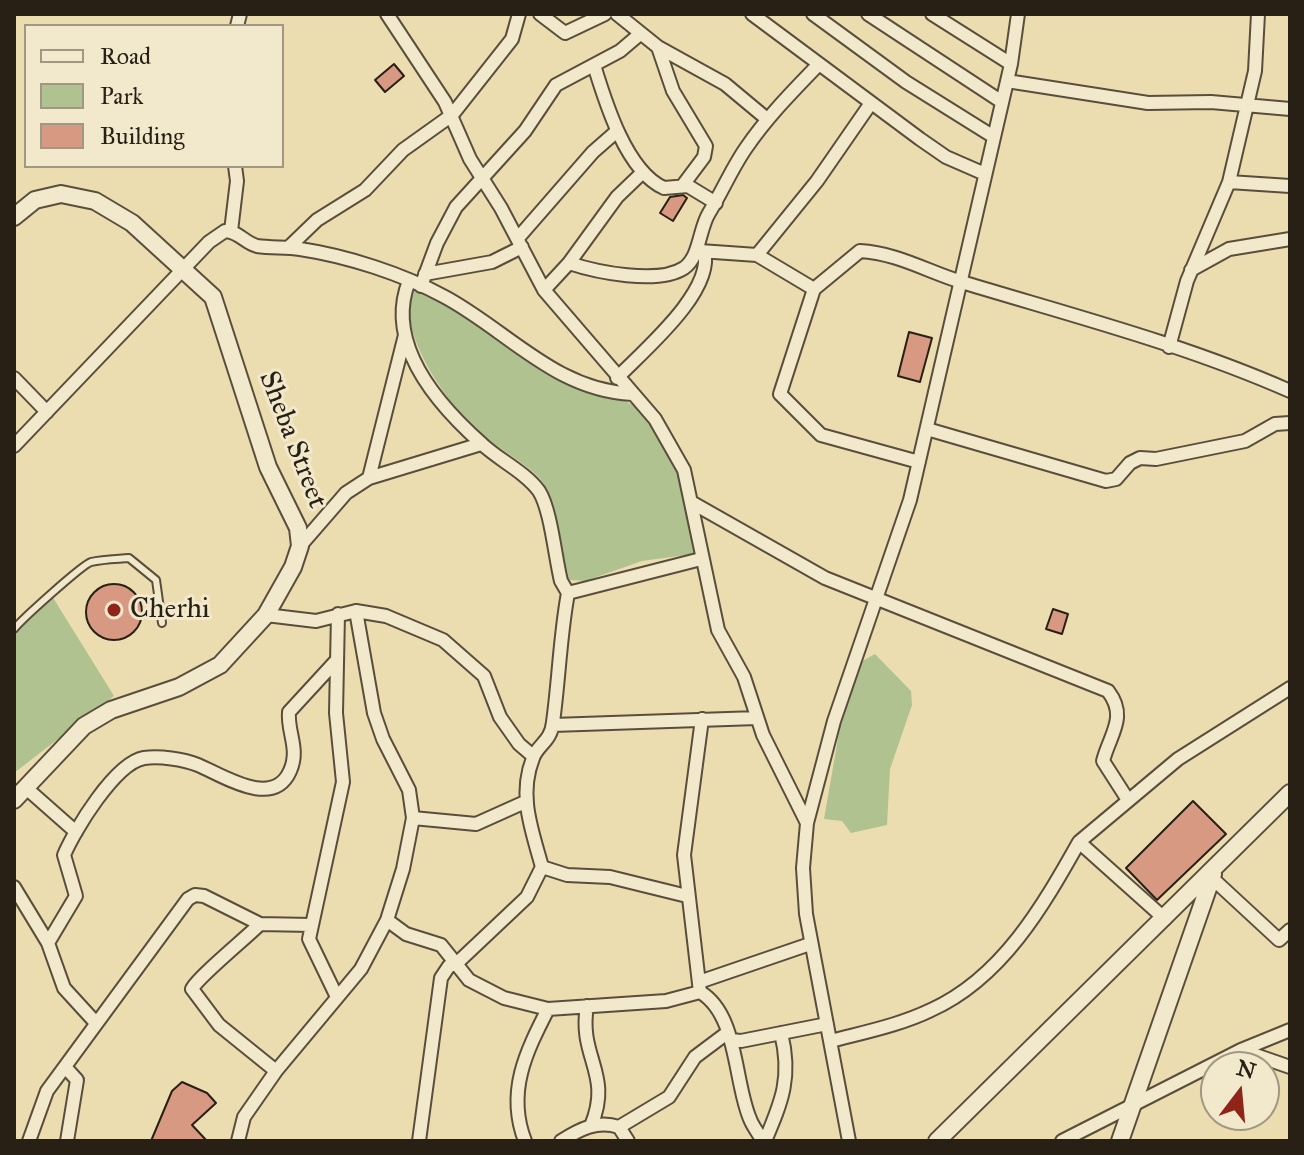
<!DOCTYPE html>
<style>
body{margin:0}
#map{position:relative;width:1304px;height:1155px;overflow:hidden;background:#ebddb0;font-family:"IM FELL Great Primer",serif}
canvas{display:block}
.frame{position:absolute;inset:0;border:16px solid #281f15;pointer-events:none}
.legend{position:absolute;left:24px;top:24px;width:260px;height:144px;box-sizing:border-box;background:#f2e9cc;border:2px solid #a19883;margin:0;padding:10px 14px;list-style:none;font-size:24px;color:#281f15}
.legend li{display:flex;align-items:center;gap:16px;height:40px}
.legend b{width:40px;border:2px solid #a19883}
.north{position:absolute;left:1200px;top:1051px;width:80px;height:80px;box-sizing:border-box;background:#f2e9cc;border:2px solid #a19883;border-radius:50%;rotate:16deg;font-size:22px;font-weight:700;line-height:32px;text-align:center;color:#281f15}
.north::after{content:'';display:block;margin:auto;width:28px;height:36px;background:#8f2418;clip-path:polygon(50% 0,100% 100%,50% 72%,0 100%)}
</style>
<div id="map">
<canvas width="1304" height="1155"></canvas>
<div class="frame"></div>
<ul class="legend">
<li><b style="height:10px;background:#f2e9cc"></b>Road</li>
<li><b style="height:22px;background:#b1c291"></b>Park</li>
<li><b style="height:22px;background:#d89983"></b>Building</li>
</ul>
<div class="north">N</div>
</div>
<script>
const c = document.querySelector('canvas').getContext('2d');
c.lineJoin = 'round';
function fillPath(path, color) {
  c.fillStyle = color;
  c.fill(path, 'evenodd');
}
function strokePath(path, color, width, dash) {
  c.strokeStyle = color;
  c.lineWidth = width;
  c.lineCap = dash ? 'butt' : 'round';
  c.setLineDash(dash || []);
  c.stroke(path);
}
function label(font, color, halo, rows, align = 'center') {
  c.font = font + ' "IM FELL Great Primer",serif';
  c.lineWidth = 6;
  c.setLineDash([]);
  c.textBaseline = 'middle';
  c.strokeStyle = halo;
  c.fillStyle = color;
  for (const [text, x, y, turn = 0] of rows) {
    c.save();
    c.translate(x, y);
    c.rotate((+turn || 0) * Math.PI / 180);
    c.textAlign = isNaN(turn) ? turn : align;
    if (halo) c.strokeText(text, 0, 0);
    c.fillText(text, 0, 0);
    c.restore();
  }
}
fillPath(new Path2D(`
 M415,284l132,82 100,45 34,49 13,94 -52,7 -57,20 -16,-1c-12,-29 -11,-66 -24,-94 -8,-17 -51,-40 -67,-54 -30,-27 -88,-108 -63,-148z
 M52,596l62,100 -100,77v-144z
 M875,654l36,37 1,14 -22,64 -3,56 -36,8 -9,-12 -18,-2 16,-92 19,-64z`), '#b1c291');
const building = new Path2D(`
 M394,64l10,12 -19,16 -10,-12z
 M683,195l4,3 -14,23 -13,-8 10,-16z
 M909,332l23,6 -12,44 -22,-6z
 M86 612a28 28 0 1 1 56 0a28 28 0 1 1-56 0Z
 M1053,609l15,5 -6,20 -16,-5z
 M1193,801l33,33 -69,66 -31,-32z
 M182,1082l25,11 9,10 -24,22 15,16h-56l21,-50z`);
fillPath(building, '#d89983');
strokePath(building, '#281f15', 2);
const service = new Path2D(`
 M14,629c8,-10 68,-64 77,-67 12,-3 26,-3 38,-4l27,22 6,43`);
const minor = new Path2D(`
 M387,14l58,88 25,57 31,49 43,82 111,129 29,51 34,160 26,47 19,58 44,88
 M540,14l25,19 40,-19
 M617,14l41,33 67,37 42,35
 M752,14l168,125 26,18 39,17
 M813,14l93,68 88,55
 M868,14l134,88
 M932,14l79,50
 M237,26l3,-12
 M658,47l15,44 33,55 -2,11 -21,28
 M594,65c11,36 32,106 70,123l24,-2 28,17
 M1007,81l141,22 63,-1 79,7
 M1229,182l61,4
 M231,231l6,-50 -2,-15
 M518,238l75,-86 24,-21
 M288,248l29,-28 48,-30 38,-40 49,-35 60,-76 7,-25
 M700,251l57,4 57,34
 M757,255l60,-74 54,-78
 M569,263c27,9 89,22 115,5 16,-11 15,-39 25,-55 13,-21 23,-45 37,-65 21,-31 47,-57 73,-84
 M1191,270l38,-21 61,-10
 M425,274l67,-12 30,-15
 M409,281c-25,63 29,124 73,163 17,16 43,28 57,47 12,19 16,66 22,90l7,12 133,-34
 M421,286l16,-43 19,-36 69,-76 31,-46 64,-34 20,-17
 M544,290l25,-27 48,-66 26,-25
 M1169,347l18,-66 42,-99 26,-111 3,-57
 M14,378l33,34
 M617,378c26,-27 98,-87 87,-127
 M927,429l179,52 10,-2 14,-16 10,-5 16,1 89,-18 30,-17 15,-1
 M14,446l195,-204 16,-11c13,0 20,12 32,15 14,2 29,1 43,3 47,7 103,25 145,48 63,34 110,93 187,97
 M919,462l-98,-27 -41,-41 34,-105 46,-38c38,2 70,22 105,32 109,33 221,62 325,108
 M369,478l36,-143
 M691,502l134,76 283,113c20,26 2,43 -5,70l25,39
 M300,546l46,-53 23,-15 112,-34
 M266,615l50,6 40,-10 30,5 57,24 41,36 16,41 19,27 14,12
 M553,725l204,-7
 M25,787l51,45
 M413,818l63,6 49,-22
 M542,867l25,8 43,2 77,19
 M1212,878l67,62 11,-10
 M14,887l34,56 16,45 32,35
 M1165,919l-86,-77 99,-83 112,-71
 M387,920l19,14 35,11 28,35 35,18 44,11 118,-8 34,-9c38,22 34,90 50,127 3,8 9,15 13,22
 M260,924c-13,13 -63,54 -68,65l27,36 57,46
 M48,943l28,-47 -12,-41c10,-24 51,-92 80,-97 16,-2 39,1 54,7 26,11 75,44 92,6 10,-22 -3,-39 -1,-59l46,-50
 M699,982l111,-38
 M700,992l-16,-137 18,-136
 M336,995l-27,-56 34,-157 -7,-69 2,-99
 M587,1006c-9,52 26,67 4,120
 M731,1040l10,1 86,-17
 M831,1041c34,-9 69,-16 100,-31 71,-32 112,-104 148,-168
 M1241,1050l49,17
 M66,1068l11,12 -10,61
 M619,1127l50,-30 26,-40 32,-24
 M29,1141l18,-50 141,-192 7,-4 9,1 56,28 51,1
 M238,1141l6,-24 32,-46 85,-102 26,-49 16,-51 10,-51 -4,-28 -26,-51 -9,-26 -18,-102
 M419,1141l22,-163 8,-12 7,-2 71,-67 15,-30c-10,-37 -24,-71 -9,-109 5,-14 18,-16 20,-36 6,-43 7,-86 15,-129
 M525,1141c-19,-49 1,-89 23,-132
 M561,1141c19,-12 36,-21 58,-14l9,14
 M765,1141c17,-40 27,-64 16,-108
 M849,1141l-43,-227 -3,-46 4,-45 27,-102 76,-221 101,-436 7,-50
 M1062,1141l179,-91 49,-20`);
const tertiary = new Path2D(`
 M14,217l21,-17 26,-6 34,7 37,22 81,74 55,170 30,61 2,18 -7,21 -27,48 -46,50 -41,22 -68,23 -27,16 -70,74
 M937,1141l353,-348
 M1120,1141l93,-267`);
strokePath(service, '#594e3c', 10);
strokePath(minor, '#594e3c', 16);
strokePath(tertiary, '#594e3c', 20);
strokePath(service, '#f2e9cc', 6);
strokePath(minor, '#f2e9cc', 12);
strokePath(tertiary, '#f2e9cc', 16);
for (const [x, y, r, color] of [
 [114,610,8,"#8f2418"]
]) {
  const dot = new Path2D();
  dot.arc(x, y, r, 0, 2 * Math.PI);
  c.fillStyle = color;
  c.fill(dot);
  strokePath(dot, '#f2e9cc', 3);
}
label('28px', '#281f15', '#f2e9cc', [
 ["Sheba Street",292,440,69]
]);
label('28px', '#281f15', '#f2e9cc', [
 ["Cherhi",130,610]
], 'left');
</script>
